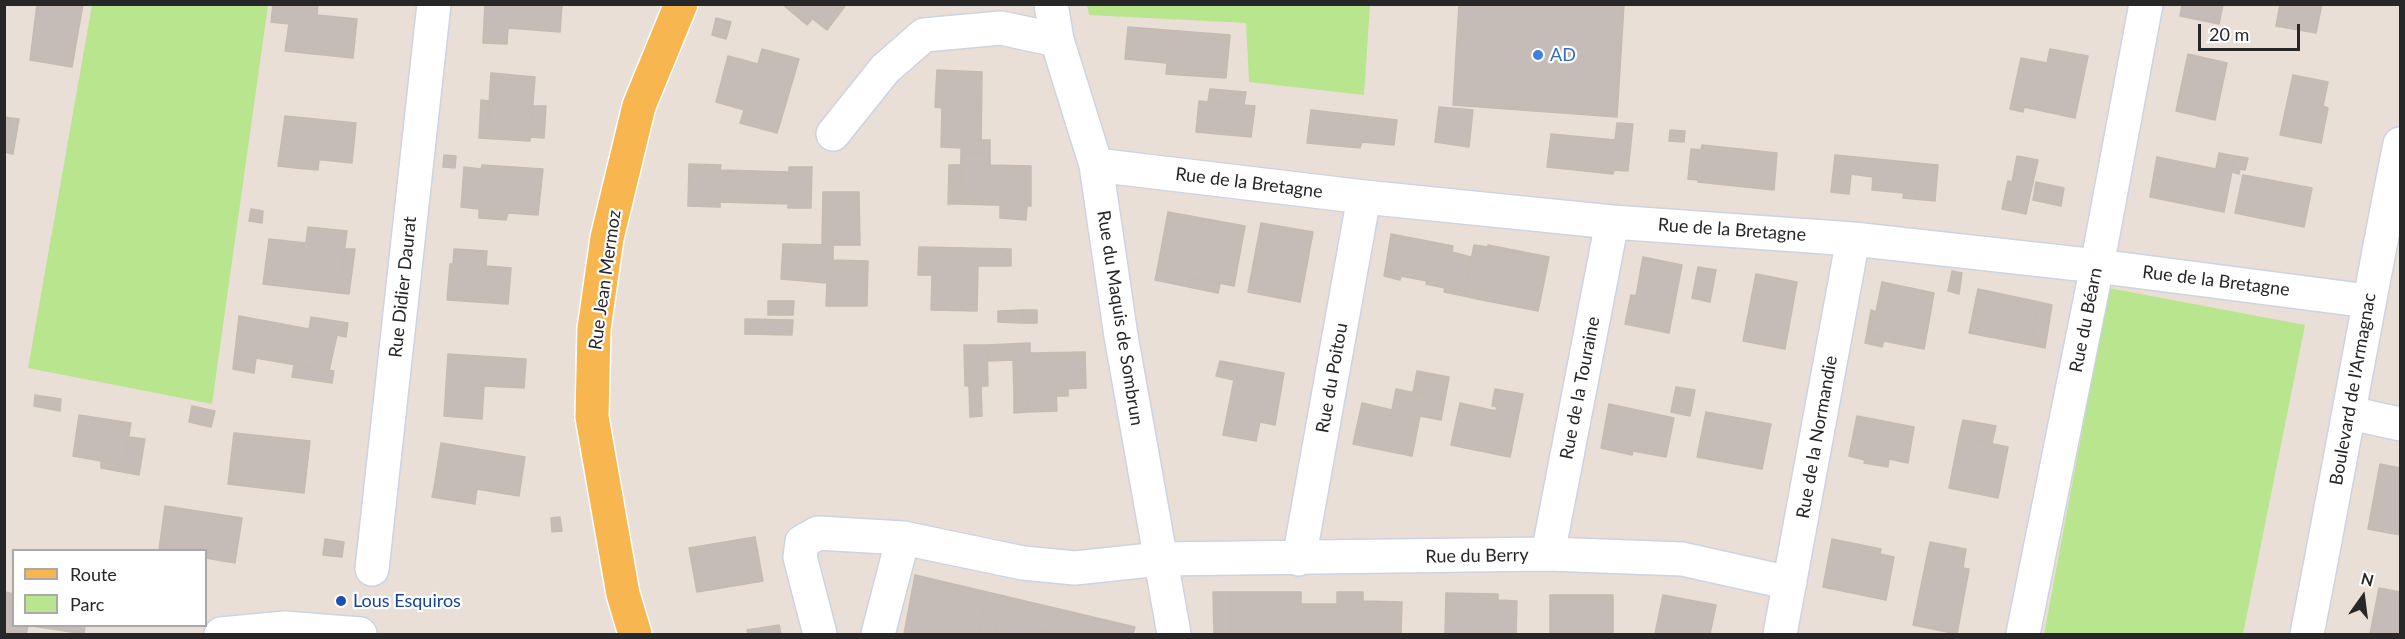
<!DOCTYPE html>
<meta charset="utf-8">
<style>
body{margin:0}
#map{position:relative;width:2405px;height:639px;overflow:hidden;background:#eadfd7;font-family:Lato,sans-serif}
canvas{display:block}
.frame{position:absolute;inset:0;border:6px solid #272727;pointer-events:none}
.legend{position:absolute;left:12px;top:549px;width:195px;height:78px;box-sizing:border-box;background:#fff;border:2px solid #a9a9a9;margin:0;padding:8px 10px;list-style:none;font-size:18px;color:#272727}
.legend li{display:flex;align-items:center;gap:12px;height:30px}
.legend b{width:30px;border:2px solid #a9a9a9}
.north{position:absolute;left:2333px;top:567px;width:60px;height:60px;-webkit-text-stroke:4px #fff;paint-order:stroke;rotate:14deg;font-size:16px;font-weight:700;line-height:24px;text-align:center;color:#272727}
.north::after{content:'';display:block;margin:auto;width:21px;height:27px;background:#272727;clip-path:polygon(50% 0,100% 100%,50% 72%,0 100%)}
.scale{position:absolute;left:2198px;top:24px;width:102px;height:27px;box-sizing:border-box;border:3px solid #272727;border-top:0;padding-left:8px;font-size:18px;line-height:21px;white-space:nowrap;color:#272727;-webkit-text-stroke:4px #fff;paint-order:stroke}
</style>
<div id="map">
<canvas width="2405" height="639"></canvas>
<div class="frame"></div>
<ul class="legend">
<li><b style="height:8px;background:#f7b64f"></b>Route</li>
<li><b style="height:16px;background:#b9e58f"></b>Parc</li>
</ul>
<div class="north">N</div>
<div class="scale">20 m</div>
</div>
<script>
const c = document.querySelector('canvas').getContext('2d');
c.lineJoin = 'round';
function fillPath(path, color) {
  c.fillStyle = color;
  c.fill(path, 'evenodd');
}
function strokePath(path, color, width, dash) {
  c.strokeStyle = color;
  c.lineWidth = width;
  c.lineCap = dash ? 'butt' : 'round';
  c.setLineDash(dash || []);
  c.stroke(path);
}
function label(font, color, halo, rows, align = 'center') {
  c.font = font + ' Lato,sans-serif';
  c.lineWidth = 4.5;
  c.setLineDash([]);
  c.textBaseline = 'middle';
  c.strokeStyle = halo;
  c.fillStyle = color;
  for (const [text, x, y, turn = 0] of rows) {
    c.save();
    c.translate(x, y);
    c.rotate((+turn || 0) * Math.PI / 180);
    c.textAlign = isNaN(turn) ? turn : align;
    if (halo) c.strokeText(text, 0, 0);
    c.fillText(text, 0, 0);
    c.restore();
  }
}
fillPath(new Path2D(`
 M92,5h176l-56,399 -184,-36z
 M1087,5h283l-6,90 -115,-13 -3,-59 -157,-8z
 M2109,288l196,37 -62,309h-199z`), '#b9e58f');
const building = new Path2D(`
 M37,4h46l-11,63 -42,-7z
 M273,4h45l-1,11 40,4 -4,39 -68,-7 4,-27 -18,-2z
 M485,4h77l-2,28 -52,-4 -1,16 -24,-1z
 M782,4h11l19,15 -5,6z
 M793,4h51l1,2 -18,24z
 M1459,4h165l-7,113 -164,-12z
 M2182,4h41l-4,20 -39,-8z
 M2280,4h42l-6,29 -40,-7z
 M716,18l15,4 -5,17 -14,-4z
 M1128,27l102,8 -4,43 -60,-4 1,-11 -42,-4z
 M762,49l37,10 -18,61 -65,-18 12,-46 30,8z
 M2050,49l38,7 -13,62 -51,-11 -1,5 -13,-3 11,-51 26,5z
 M2188,54l39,9 -12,57 -39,-9z
 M937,70l45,2 -1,81h-20v-5l-20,-1 1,-39 -7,-1z
 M491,73l44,4 -5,64 -51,-3 1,-17h8z
 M2293,75l35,7 -5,24 5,2 -7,35 -41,-8z
 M1210,89l36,3 -2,13 -36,-3z
 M481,100l8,1 -1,20h-8z
 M1199,101l56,5 -4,31 -55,-5z
 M533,106h13l-2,32 -14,-1z
 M1439,107l34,3 -4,37 -34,-5z
 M744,110l37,10 -4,13 -37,-10z
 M1311,110l86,10 -3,25 -32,-3 -2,6 -53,-5z
 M285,116l71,7 -4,40 -56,-6 -1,11 -17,-2z
 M4,117l7,1 -2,16 7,2 -3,18 -9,-2z
 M11,118l8,1 -3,17 -7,-2z
 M1617,123l16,1 -5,47 -14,-1 -1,4 -66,-7 4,-33 64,6z
 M1670,130l15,1 -1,11 -15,-1z
 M982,140h8v14l-9,-1z
 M1702,145l75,8 -3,37 -76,-8v-2l-10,-1 3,-30 10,1z
 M961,153l29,1v11l41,1v40l-71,-2z
 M2219,153l16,3 -11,56 -74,-15 7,-40 59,12z
 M444,155l12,1 -1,12 -12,-1z
 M1835,155l103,10 -3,36 -32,-3 1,-5 -32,-3 1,-13 -22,-3 -2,20 -18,-2z
 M2017,156l21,4 -11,49 -24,-5 5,-23 4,1z
 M2235,156l13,2 -3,12 -5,-1 -1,5 -7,-2z
 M296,157l23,3 -1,10 -23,-2z
 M689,164l32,1 -1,5 68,2h1v-5h23l-1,41h-23v-4l-68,-2v5l-32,-1z
 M482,165l61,4 -5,46 -59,-4v-2l-18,-2 3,-40 17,2z
 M949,165h11v39h-12z
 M2243,175l69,13 -8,39 -69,-14z
 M2036,182l28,6 -3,18 -28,-6z
 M823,192h36l1,53h-38z
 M2003,204l24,5 -1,5 -24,-5z
 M1000,205l27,1 -1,14 -26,-2z
 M251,209l12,2 -1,12 -13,-2z
 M479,211l29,2 -2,7 -27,-2z
 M1168,212l77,14 -11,60 -77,-15z
 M1261,223l52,9 -13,70 -52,-10z
 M308,227l39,4 -8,62 -76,-9 6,-45 37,4z
 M1391,234l62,12 -1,6 19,5 -5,30 -20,-4 -1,5 -19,-4 1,-3 -26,-5 -1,4 -16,-4z
 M783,244l50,1v15l35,1 -1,45h-41l1,-23 -46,-4z
 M1474,245l14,2v-2l61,12 -9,45 -61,-11 -2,8 -13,-3z
 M919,247l92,2v17h-33l-1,45 -46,-1 1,-35h-14z
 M345,249h10l-6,45 -10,-1z
 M454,249l33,2 -1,15 25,2 -3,36 -61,-4 3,-36h3z
 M1643,257l39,8 -13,68 -44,-9 6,-29 5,1z
 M1698,267l18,3 -6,32 -18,-4z
 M1157,271l63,13 -2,9 -63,-13z
 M1952,271l10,2 -3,21 -11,-3z
 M1756,274l41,8 -12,67 -42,-8z
 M1882,282l52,11 -10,56 -40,-8 1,-4 -18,-4 4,-23 5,2z
 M1446,283l20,4 -2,9 -20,-4z
 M1978,289l61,13 -8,43 -62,-12z
 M1479,291l61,11 -2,9 -61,-12z
 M768,301h26l-1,14h-25z
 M2039,302l13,3 -7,43 -14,-3z
 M1022,310h15v13h-15z
 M1022,310v13l-24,-1v-11z
 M239,316l70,13 2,-12 37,6 -2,14 -9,-2 -8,36 -73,-13 -2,15 -21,-4z
 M745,319l48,1 -1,15 -47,-1z
 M1867,333l18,4 -3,10 -17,-4z
 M1030,343v10l55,-1 1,36 -30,1 1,22 -29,1v-18h-14l-1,-34 -25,1 -1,-16z
 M964,345h23l1,41h-7l1,30 -12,1 -1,-31h-4z
 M448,354l78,5 -2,29 -40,-2 -2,33 -38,-3z
 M1220,361l64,12 -9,52 -15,-3 -4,19 -33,-6 11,-55 -18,-4z
 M294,365l40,6 -2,12 -40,-6z
 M1417,371l32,6 -4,22 -32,-7z
 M1676,387l19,3 -2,11 -19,-4z
 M1068,388v8h-12v-7z
 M1396,389l49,10 -4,21 -21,-4 -8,40 -59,-12 9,-41 30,7z
 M1495,389l28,5 -13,63 -59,-12 9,-42 36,8 1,-4 -5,-1z
 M1014,394h14v18l-14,1z
 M35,395l26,4 -1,12 -26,-5z
 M1674,397l19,4 -3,15 -19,-4z
 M1609,404l65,14 -8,39 -33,-6 -1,4 -31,-7z
 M192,406l23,5 -4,16 -22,-5z
 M1706,412l65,12 -9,45 -65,-12z
 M79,415l52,8 -7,42 -51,-9z
 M1857,416l57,11 -6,36 -19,-4 -1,8 -24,-4 1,-3 -16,-4z
 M1963,420l33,6 -4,17 -33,-6z
 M234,433l76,8 -6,52 -76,-9z
 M129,437l16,2 -6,36 -38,-7v-7l23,4z
 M1959,437l49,10 -10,51 -49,-10z
 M441,443l84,14 -6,39 -42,-7 -1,6 -42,-7z
 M2380,464l20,4v67l-32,-6z
 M434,488l42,7 -1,9 -43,-7z
 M165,506l77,12 -7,45 -29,-5v-8h-47z
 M560,517l2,14 -10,1 -1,-14z
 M755,537l8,44 -66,11 -8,-44z
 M325,539l19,3 -2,15 -19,-2z
 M1832,539l49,10 -1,5 14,3 -8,43 -63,-13z
 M1930,542l36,7 -3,19 6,1 -12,65 -44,-9z
 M915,575l72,17 -9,42h-74z
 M2379,588l21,4v42h-30z
 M5,592l9,2v32h14l-2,8h-22z
 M987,592l148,35 -2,7h-77l-59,-14 -3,14h-16z
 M1213,592h18v42h-17z
 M1231,592h70v12h19v30h-89z
 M1337,592h26v9l39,1 -1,32h-81v-30h17z
 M1446,593l52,1v6l19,1 -1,33h-71z
 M1550,595h63v39h-63z
 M1663,595l53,10 -6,29h-55z
 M997,620l52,13v1h-55z
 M779,625l2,9h-33l-1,-4z
 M32,626h53l-1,8z`);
fillPath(building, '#c5bcb7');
strokePath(building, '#c5bbb1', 1.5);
const minor = new Path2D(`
 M1051,4l6,36 39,125 25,171 53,298
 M833,134l52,-65 39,-34 77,-7 56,12
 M1096,165l268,32 248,25 241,17 244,27 271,35
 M2350,413l50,11
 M1548,554l64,-332
 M1299,559l65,-362
 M372,569l62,-565
 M221,634l64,-6 75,6
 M820,634l-20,-77 2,-15 16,-9 85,5 120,25 52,5 85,-9 388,-5 134,5 108,24
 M878,634l25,-96
 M1780,634l73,-395
 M2023,634l74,-368 49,-262
 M2307,634c32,-163 60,-327 93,-490`);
const major = new Path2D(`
 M635,634l-12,-40 -31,-177 2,-88 13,-91 32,-132 42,-102`);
strokePath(minor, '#ccd3e1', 36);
strokePath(major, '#fff', 36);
strokePath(minor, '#fff', 33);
strokePath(major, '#f7b64f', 33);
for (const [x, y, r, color] of [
 [1538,55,6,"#3f7fe0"],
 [341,601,6,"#1a4fb4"]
]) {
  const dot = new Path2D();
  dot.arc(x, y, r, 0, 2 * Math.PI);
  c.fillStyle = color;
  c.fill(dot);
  strokePath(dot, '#fff', 2);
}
label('18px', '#366cbe', '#fff', [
 ["AD",1550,55]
], 'left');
label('18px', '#272727', '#fff', [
 ["Rue de la Bretagne",1249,183,7],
 ["Rue de la Bretagne",1732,230,4],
 ["Rue Jean Mermoz",605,280,-82],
 ["Rue de la Bretagne",2216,281,7],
 ["Rue Didier Daurat",403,287,-84],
 ["Rue du Maquis de Sombrun",1120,318,81],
 ["Rue du Béarn",2086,320,-79],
 ["Rue du Poitou",1332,378,-80],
 ["Rue de la Touraine",1580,388,-79],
 ["Boulevard de l'Armagnac",2353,389,-80],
 ["Rue de la Normandie",1817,437,-80],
 ["Rue du Berry",1477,556,-1]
]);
label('18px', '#164399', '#fff', [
 ["Lous Esquiros",353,601]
], 'left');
</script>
